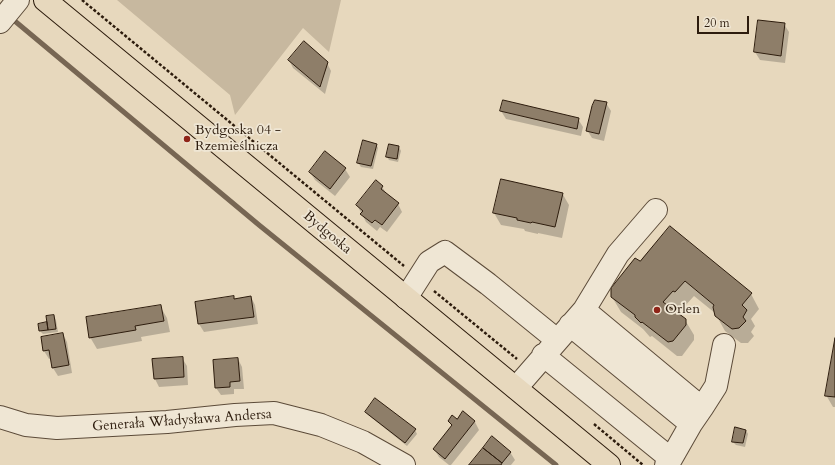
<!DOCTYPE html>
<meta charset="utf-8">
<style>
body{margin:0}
#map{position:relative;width:835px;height:465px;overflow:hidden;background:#e7d8bd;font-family:Cardo,serif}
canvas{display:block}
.scale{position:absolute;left:697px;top:16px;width:52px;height:18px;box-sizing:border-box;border:2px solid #2d1c0d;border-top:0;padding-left:5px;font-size:12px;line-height:14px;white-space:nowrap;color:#2d1c0d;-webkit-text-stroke:3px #efe6d4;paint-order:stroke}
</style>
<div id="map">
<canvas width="835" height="465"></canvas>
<div class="scale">20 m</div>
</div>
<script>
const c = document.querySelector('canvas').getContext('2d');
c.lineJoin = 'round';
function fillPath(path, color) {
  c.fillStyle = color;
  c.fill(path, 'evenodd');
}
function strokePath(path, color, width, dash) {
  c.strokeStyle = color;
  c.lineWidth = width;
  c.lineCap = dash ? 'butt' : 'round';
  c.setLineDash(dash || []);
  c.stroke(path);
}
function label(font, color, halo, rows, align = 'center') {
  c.font = font + ' Cardo,serif';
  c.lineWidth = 3.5;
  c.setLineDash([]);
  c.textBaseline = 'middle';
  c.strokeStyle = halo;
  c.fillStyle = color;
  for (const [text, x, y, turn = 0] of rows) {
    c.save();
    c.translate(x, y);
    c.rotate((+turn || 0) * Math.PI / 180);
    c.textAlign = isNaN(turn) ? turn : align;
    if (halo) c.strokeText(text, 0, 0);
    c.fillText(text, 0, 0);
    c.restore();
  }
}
fillPath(new Path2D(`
 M117,0h224l-12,52 -26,-24 -68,87 -5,-20z`), '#c7b89f');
fillPath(new Path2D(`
 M784,24l5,8 -4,31 -25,-3 -5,-8z
 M289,60l38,3 4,8 -6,23 -32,-26z
 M606,103l5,8 -7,30 -12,-3 -5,-8z
 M501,111l77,8 5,8 -2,9 -75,-17z
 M376,144l2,4 -5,21 -12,-2 -3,-4z
 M390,145l9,2 2,4 -3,11 -9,-2 -2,-3z
 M325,153l20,16 5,8 -15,19 -20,-16 -5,-8z
 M382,187l5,7 11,10 4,8 -15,20 -7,-5 -3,4 -11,-9 -9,-17z
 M562,193l7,12 -7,33 -24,-5v1l-13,-3 -1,-2 -23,-4 -7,-12z
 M640,263l111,31 8,15 -8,10 4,7 -4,6 3,4 -6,7h-7l-16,-12 -10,-18 -21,-17 -10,11 -2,-2 -7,7 10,8 9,15v5l-12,16h-5l-25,-20 -2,1 -7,-8 -22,-17 -9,-15z
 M233,297l2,3 16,-3 4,8 3,19 -54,8 -5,-8z
 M160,306l7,12 3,14 -29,5 1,4 -45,8 -7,-12z
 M54,316l2,4 2,12 -15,2 -3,-3z
 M63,334l4,8 5,31 -14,3 -5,-8 -1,-10 -3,1 -5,-8z
 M835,344v63h-2l-7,-12z
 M182,358l5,8 1,19 -29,2 -4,-8 -2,-19z
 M238,359l4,8 2,22h-10v5l-13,1 -5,-7z
 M366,412l49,18 2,4 -10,12 -39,-31z
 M463,413l12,9 4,8 -28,35h-2l-10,-8 -5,-8 18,-22 -3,-6 9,-1z
 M746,430l2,4 -3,13 -9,-2 -3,-3z
 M510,452l5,8 -4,5h-41z`), '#0003');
strokePath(new Path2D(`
 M10,17l249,208 297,240`), '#776653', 5);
const building = new Path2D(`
 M758,20l27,3 -4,33 -27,-4z
 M304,41l24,21 -8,25 -32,-27z
 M503,100l76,18 -2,11 -77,-18z
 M595,100l12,2 -8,32 -13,-3 6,-25z
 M363,140l14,4 -6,22 -14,-3z
 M389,144l10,2 -2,13 -11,-2z
 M325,151l21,17 -16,21 -21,-17z
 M501,179l62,14 -8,34 -23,-5 -1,1 -14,-3v-2l-24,-5z
 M376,180l7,6 -2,3 18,14 -17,22 -7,-5 -3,3 -12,-9 3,-3 -7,-6z
 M670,226l82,67 -10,12 5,5 -4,7 3,4 -7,7 -7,1 -17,-13 -2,-9 1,-2 -29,-24 -10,11 -2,-1 -10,11 23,17v6l-13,16 -5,1 -26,-20 -1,1 -6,-6v-2l-24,-18v-9l24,-30 5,3z
 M234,296v3l17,-3 3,21 -56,7 -3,-22z
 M161,305l3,16 -29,5 1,4 -47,8 -3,-21z
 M54,315l2,14 -8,1 -2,-14z
 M47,322l1,8 -9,1 -1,-7z
 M63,333l6,32 -17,3 -3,-18 -6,1 -2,-14z
 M835,338v59l-10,-1z
 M183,357l1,20 -30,2 -2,-20z
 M238,358l2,23 -10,1v5l-15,1 -2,-28z
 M375,398l41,31 -11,14 -40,-31z
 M463,411l12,10 -30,38 -12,-10 19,-24 -4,-4 4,-6 5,4z
 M735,427l11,3 -3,13 -11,-1z
 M492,436l19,16 -9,11 -19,-15z
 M483,448l19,15 -1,2h-32z`);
fillPath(building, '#8e7e69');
strokePath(building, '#2d1c0d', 1);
const minor = new Path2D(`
 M0,22l18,-22
 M406,298l23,-36 16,-10 43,32 69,56
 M584,310l118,98 -11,16
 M570,325l121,99 -20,35
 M543,355l128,104 -5,6
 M516,388l68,-78 34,-56 38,-44
 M702,408l14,-22 8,-41
 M0,417l26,8 31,3 110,-6 68,-7 39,-2 47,12 42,17 41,23`);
const major = new Path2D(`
 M45,0l564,465`);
strokePath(minor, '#5c4b39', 24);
strokePath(major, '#2d1c0d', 24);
strokePath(new Path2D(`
 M82,0l322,266
 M434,291l83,68
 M594,424l49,41`), '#2d1c0d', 2.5, [3, 2]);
strokePath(minor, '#efe6d4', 22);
strokePath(major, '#e7d8bd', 22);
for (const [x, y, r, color] of [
 [187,139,4,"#8f2418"],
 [657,310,4,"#8f2418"]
]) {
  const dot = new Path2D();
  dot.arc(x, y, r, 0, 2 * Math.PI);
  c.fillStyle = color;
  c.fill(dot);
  strokePath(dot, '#efe6d4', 1.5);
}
label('14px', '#2d1c0d', '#efe6d4', [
 ["Bydgoska 04 -",195,131],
 ["Rzemieślnicza",195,147],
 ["Orlen",665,310]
], 'left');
label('14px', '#2d1c0d', '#efe6d4', [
 ["Bydgoska",327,233,40],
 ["Generała Władysława Andersa",182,421,-4]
]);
</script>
